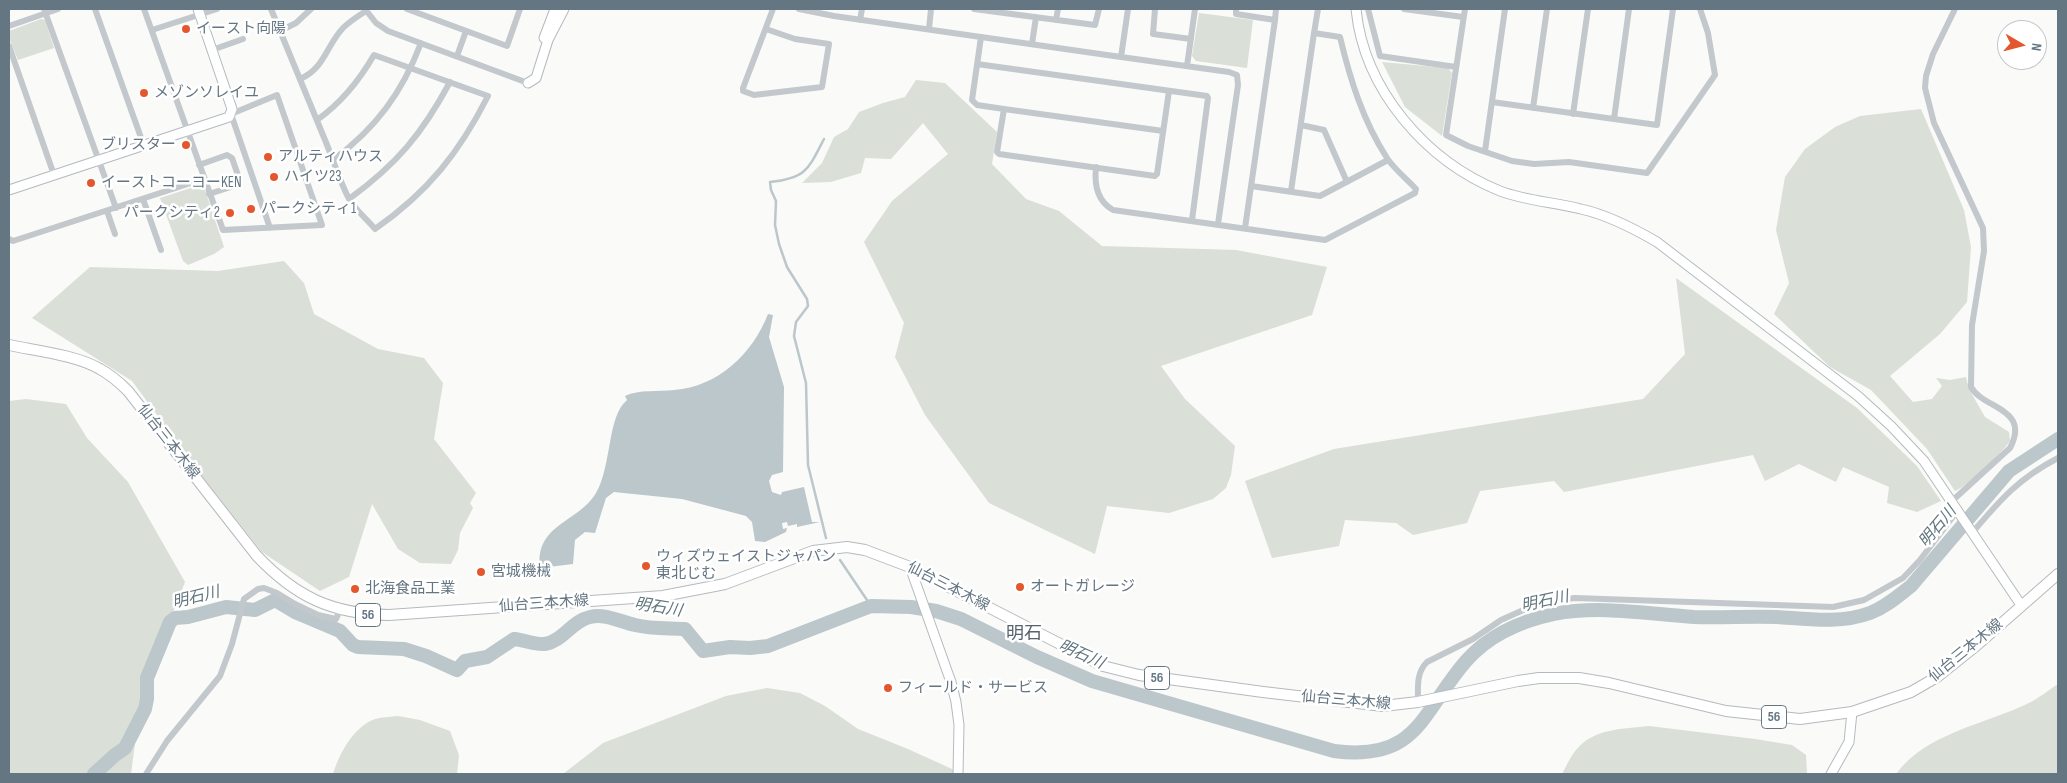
<!DOCTYPE html>
<meta charset="utf-8">
<style>
body{margin:0}
#map{position:relative;width:2067px;height:783px;overflow:hidden;background:#fafaf8;font-family:"Sofia Sans Condensed",sans-serif}
canvas{display:block}
.frame{position:absolute;inset:0;border:10px solid #657683;pointer-events:none}
.north{position:absolute;left:1997px;top:20px;width:50px;height:50px;box-sizing:border-box;background:#fff;border:1px solid #c1c8cd;border-radius:50%;rotate:98deg;font-size:14px;font-weight:700;line-height:20px;text-align:center;color:#657683}
.north::after{content:'';display:block;margin:auto;width:18px;height:22px;background:#e4572e;clip-path:polygon(50% 0,100% 100%,50% 72%,0 100%)}
</style>
<div id="map">
<canvas width="2067" height="783"></canvas>
<div class="frame"></div>
<div class="north">N</div>
</div>
<script>
const c = document.querySelector('canvas').getContext('2d');
c.lineJoin = 'round';
function fillPath(path, color) {
  c.fillStyle = color;
  c.fill(path, 'evenodd');
}
function strokePath(path, color, width, dash) {
  c.strokeStyle = color;
  c.lineWidth = width;
  c.lineCap = dash ? 'butt' : 'round';
  c.setLineDash(dash || []);
  c.stroke(path);
}
function label(font, color, halo, rows, align = 'center') {
  c.font = font + ' "Sofia Sans Condensed","Noto Sans JP",sans-serif';
  c.lineWidth = 5;
  c.setLineDash([]);
  c.textBaseline = 'middle';
  c.strokeStyle = halo;
  c.fillStyle = color;
  for (const [text, x, y, turn = 0] of rows) {
    c.save();
    c.translate(x, y);
    c.rotate((+turn || 0) * Math.PI / 180);
    c.textAlign = isNaN(turn) ? turn : align;
    if (halo) c.strokeText(text, 0, 0);
    c.fillText(text, 0, 0);
    c.restore();
  }
}
fillPath(new Path2D(`
 M1199,13l54,7 -6,48 -51,-7 -4,-5z
 M41,19l4,1 9,28 -36,12 -9,-22v-7z
 M1382,62l66,6 4,5 -10,63 -37,-29z
 M916,80l29,3 52,49 -5,32 34,35 33,12 43,35 134,4 91,17 -15,48 -151,51 24,33 50,47 -4,29 -5,13 -13,11 -44,14 -62,-7 -12,48 -106,-51 -64,-88 -30,-58 9,-34 -40,-81 28,-41 56,-47 -25,-31 -32,36 -26,-1 -4,15 -30,9 -29,1 20,-20 12,-26 14,-8 11,-17 24,-9 22,-6z
 M1921,109l43,101 7,37 -4,55 -27,32 -50,42 23,26 19,-3 10,-13 -6,-8 14,2 16,-3 3,12 16,28 24,15 1,9c-10,14 -40,43 -55,50l-28,-42 -56,-59 -41,-23 -56,-53 15,-31 -13,-53 9,-53 20,-28 30,-22 25,-11z
 M203,184l21,63 -10,7 -26,11 -5,-4 -23,-63z
 M284,261l20,22 10,31 64,35 46,9 19,25 -9,56 42,54 -6,10 3,5 -13,25 -2,17 -7,14 -31,-1 -22,-14 -26,-45 -23,73 -29,14 -58,-39 -57,-72 -73,-99 -100,-63 58,-51 128,4z
 M1676,278l181,130 60,58 24,35 -24,11 -30,-9 2,-16 -46,-20 -7,15 -37,-18 -34,17 -12,-26 -189,37 -10,-11 -74,10 -13,32 -54,12 -17,-12 -51,-3 -6,26 -67,12 -27,-77 89,-32 309,-50 42,-45z
 M26,399l40,5 21,34 41,44 57,100 -13,33 -28,60 -13,99h-122v-373z
 M2058,684v90h-162c30,-41 90,-50 133,-71 10,-5 20,-13 29,-19z
 M767,688l33,5 25,13 33,23 50,20 55,25h-400l40,-31 123,-47z
 M398,716l22,4 30,11 9,24 -2,19h-124c6,-20 20,-47 42,-55 7,-2 16,-2 23,-3z
 M1649,726l106,13 37,6 14,10 1,19h-245c4,-7 8,-17 14,-24 18,-22 47,-21 73,-24z`), '#dadfd7');
fillPath(new Path2D(`
 M768,314l5,1 -4,22 15,50 -1,85 -11,3 -3,6 3,11 9,3 1,-3 22,-5 8,35h8l-23,5v-3l-9,2 -1,-4 -5,1 1,6 4,-1 -1,4 -21,10 -10,-1 -3,-19 -6,-6 -64,-17 -68,-7 -8,6 -11,35 -10,-1 -10,8 -2,24 -33,4c-5,-44 38,-45 56,-75 16,-27 11,-77 31,-93l-2,-4c14,-7 34,-4 49,-6 44,-3 79,-37 94,-76z`), '#bbc7cb');
strokePath(new Path2D(`
 M824,139c-16,31 -18,39 -54,43l1,8 5,11 -1,24 4,19 8,23 20,32 1,7 -12,16 -2,14 12,47 2,82 18,73
 M840,560l31,46`), '#bbc7cb', 2.5);
strokePath(new Path2D(`
 M94,774l21,-19 10,-7 20,-39 2,-10v-21l23,-56 5,-4 13,-1 38,-10 29,3 20,-10 20,12 45,19 13,14 5,2 46,2 22,7 31,14 8,-9 22,-4 27,-18c11,1 20,6 31,5 18,-3 27,-23 45,-27 15,-4 31,5 45,8 16,4 33,3 50,4l18,22 27,-4 20,1 18,-2 103,-40 40,1 25,4 25,8 76,38 55,24 242,70c84,11 87,-38 132,-90 23,-26 55,-40 88,-47 46,-9 94,0 140,3 27,1 55,-1 83,0 31,2 63,7 93,-4 16,-6 28,-17 41,-27l98,-115 49,-32`), '#bbc7cb', 14);
const secondary = new Path2D(`
 M1356,9c8,81 70,152 144,182 26,10 54,11 81,18 27,6 52,19 76,33l201,154 33,30 33,35 97,144
 M544,38l11,-29
 M528,83l8,-5 12,-38 16,-31
 M9,190l220,-73 3,-8 -34,-100
 M910,567l41,115 5,20 3,23 -1,49
 M1831,774l18,-32 3,-30`);
const primary = new Path2D(`
 M9,345c28,6 67,10 91,24 11,6 20,14 28,22l129,165c39,41 75,58 132,59l274,-19 62,-12 88,-33 34,-4 18,3 45,17 193,99 36,9 124,17 120,14 35,-4 100,-21 21,-3h40l30,5 117,28 74,8 52,-7 59,-20 26,-15 40,-32 81,-71`);
strokePath(secondary, '#b3babf', 11);
strokePath(primary, '#b5babe', 12);
strokePath(new Path2D(`
 M44,9l72,199
 M95,9l49,137
 M144,9l79,221 99,-5 -45,-130 -46,19 39,114
 M271,9c18,43 36,87 54,131 8,19 14,39 23,57 6,12 19,22 27,32 53,-37 84,-76 113,-133l-114,-41c-15,26 -33,48 -57,65
 M365,9l11,14 12,8 140,52
 M407,9l100,37 13,-37
 M799,9l35,7 287,41
 M974,9l121,16 4,-16
 M1128,9l-7,48 108,15 8,3 1,10 -20,139
 M1155,9l-2,25 38,5
 M1236,9v5l39,6 1,-11
 M1368,9l12,47 76,11
 M1404,9l59,8
 M1465,9l-19,126 22,11 44,15 22,3 35,-2 78,11 68,-98 -7,-42 -8,-24
 M860,20l2,-11
 M1056,20l2,-11
 M9,26l49,-17
 M766,29l29,10 34,5 -7,43 -68,8 -11,-4v-3l30,-79
 M929,29l2,-20
 M152,30l65,-21
 M280,31l16,-8 15,-14
 M981,37l-9,63 5,5 27,4 -7,43 2,2 156,22 2,-2 12,-83
 M1032,44l4,-27
 M9,46l45,129
 M212,50l31,-11
 M457,56l9,-25
 M977,64l230,32 1,2 -16,122
 M1187,66l8,-57
 M300,79c25,-11 26,-33 43,-51 7,-7 15,-12 23,-17
 M1492,102l165,23 16,-116
 M1533,108l14,-99
 M1004,109l159,22
 M1573,114l15,-105
 M1614,119l15,-110
 M1301,125l23,5 23,52
 M1485,151l20,-142
 M333,160c43,-32 69,-67 88,-117
 M199,165l28,-10 5,3 8,23 -3,4 -28,9
 M1096,167c-2,18 1,34 17,43l212,30 90,-47 1,-4c-9,-10 -22,-20 -29,-31 -24,-37 -37,-79 -47,-121l-26,-4 4,-24
 M1251,186l69,10 68,-36
 M1291,191l23,-158
 M143,199l18,51
 M349,199c48,-35 73,-65 101,-117
 M107,211l8,23
 M1245,228l30,-208
 M9,239l4,2 190,-62
 M1952,501l58,-53c21,-40 -27,-39 -39,-61l1,-62 12,-74 -1,-23 -49,-105 -9,-35 1,-12 7,-22 22,-45
 M1972,533c28,-33 47,-55 86,-75
 M1418,702c0,-15 -2,-29 9,-40l46,-23 28,-19 29,-13 21,-6 24,-3 258,9 31,-7 39,-22 17,-18 38,-50
 M146,774l21,-33 53,-65 12,-32 12,-45 14,-10 6,-1 13,5 18,11 23,11 18,4 4,-9`), '#c3c8cc', 6);
strokePath(secondary, '#fff', 9);
strokePath(primary, '#fff', 10);
for (const [x, y, r, color] of [
 [186,29,5,"#e4572e"],
 [144,93,5,"#e4572e"],
 [186,145,5,"#e4572e"],
 [268,157,5,"#e4572e"],
 [274,177,5,"#e4572e"],
 [91,183,5,"#e4572e"],
 [251,209,5,"#e4572e"],
 [230,213,5,"#e4572e"],
 [646,566,5,"#e4572e"],
 [481,572,5,"#e4572e"],
 [1020,587,5,"#e4572e"],
 [355,589,5,"#e4572e"],
 [888,688,5,"#e4572e"]
]) {
  const dot = new Path2D();
  dot.arc(x, y, r, 0, 2 * Math.PI);
  c.fillStyle = color;
  c.fill(dot);
  strokePath(dot, '#fff', 2);
}
for (const [x, y, w] of [
 [368,615,25],
 [1157,678,25],
 [1774,717,25]
]) {
  const box = new Path2D();
  box.roundRect(x - w / 2, y - 11.5, w, 23, 4);
  c.fillStyle = '#fff';
  c.fill(box);
  strokePath(box, '#657683', 1);
}
label('bold 14px', '#657683', null, [
 ["56",368,615],
 ["56",1157,678],
 ["56",1774,717]
]);
label('15px', '#657683', '#fff', [
 ["イースト向陽",196,29],
 ["メゾンソレイユ",154,93],
 ["ブリスター",176,145,"right"],
 ["アルティハウス",278,157],
 ["ハイツ23",284,177],
 ["イーストコーヨーKEN",101,183],
 ["パークシティ1",261,209],
 ["パークシティ2",220,213,"right"],
 ["ウィズウェイストジャパン",656,557],
 ["東北じむ",656,574],
 ["宮城機械",491,572],
 ["オートガレージ",1030,587],
 ["北海食品工業",365,589],
 ["フィールド・サービス",898,688]
], 'left');
label('15px', '#657683', '#fff', [
 ["仙台三本木線",168,442,52],
 ["仙台三本木線",948,587,27],
 ["仙台三本木線",544,604,-4],
 ["仙台三本木線",1966,651,-39],
 ["仙台三本木線",1346,701,5]
]);
label('italic 16px', '#60757c', '#fff', [
 ["明石川",1938,527,-50],
 ["明石川",196,598,-14],
 ["明石川",1545,602,-12],
 ["明石川",658,608,9],
 ["明石川",1081,655,24]
]);
label('18px', '#57646e', '#fff', [
 ["明石",1024,634]
]);
</script>
